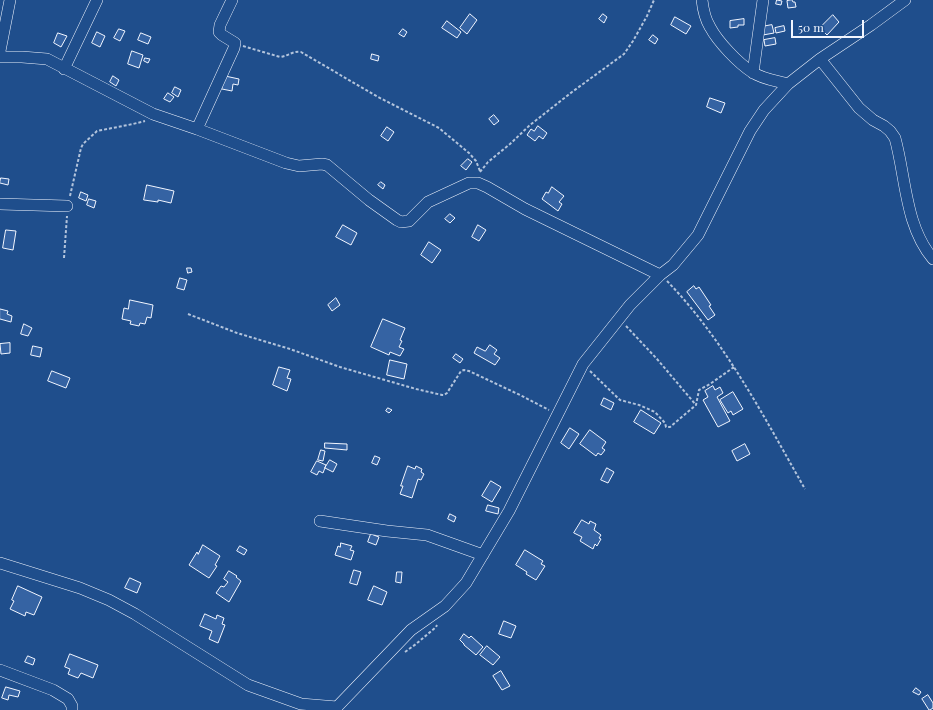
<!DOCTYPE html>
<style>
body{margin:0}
#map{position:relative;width:933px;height:710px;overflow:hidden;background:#1f4e8c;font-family:"Playfair Display",serif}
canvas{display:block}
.scale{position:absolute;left:791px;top:20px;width:73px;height:18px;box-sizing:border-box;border:2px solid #f2f6ff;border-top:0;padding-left:5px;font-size:12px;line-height:14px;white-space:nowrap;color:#f2f6ff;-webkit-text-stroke:3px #1f4e8c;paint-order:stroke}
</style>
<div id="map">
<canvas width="933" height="710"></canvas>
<div class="scale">50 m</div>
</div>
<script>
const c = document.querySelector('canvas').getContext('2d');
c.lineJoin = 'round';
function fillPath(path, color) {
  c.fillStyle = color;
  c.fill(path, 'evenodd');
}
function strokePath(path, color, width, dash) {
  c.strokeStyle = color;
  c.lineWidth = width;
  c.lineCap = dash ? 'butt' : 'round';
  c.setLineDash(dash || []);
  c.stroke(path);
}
const building = new Path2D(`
 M777,0l5,1 -1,4 -5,-1z
 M792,0l1,2h2l1,5 -8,1 -1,-7z
 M470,14l7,6 -10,14 -7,-6z
 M603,14l4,3 -3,6 -5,-4z
 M833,15l6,7 -12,13 -7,-7z
 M675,17l16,9 -5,8 -15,-9z
 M744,19v6h-6v2l-8,1v-7z
 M447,21l14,11 -4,6 -15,-10z
 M772,25l2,8 -11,2 -2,-8z
 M784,26l1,5 -9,2 -1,-5z
 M119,29l6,2 -5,10 -6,-3z
 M403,29l4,3 -3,5 -5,-3z
 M97,32l8,4 -5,11 -8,-4z
 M58,33l9,3 -6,11 -7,-4z
 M141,33l10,4 -3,7 -10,-4z
 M653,35l5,4 -3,5 -6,-4z
 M775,38l1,6 -11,2 -1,-6z
 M132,51l11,4 -4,13 -11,-4z
 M372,54l7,2 -1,5 -7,-2z
 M145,58l5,1 -2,4 -4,-2z
 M113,76l6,4 -3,6 -6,-4z
 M225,76l14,3 -1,6 -5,-1 -1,7 -10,-2z
 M175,87l6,3 -3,7 -6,-4z
 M168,93l6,4 -4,5 -6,-3z
 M710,98l15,5 -4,10 -14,-6z
 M494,115l5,6 -5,4 -5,-6z
 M538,126l9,7 -4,6 -4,-3 -4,5 -8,-6 4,-6 3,2z
 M387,127l7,5 -6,9 -7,-5z
 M468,159l4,3 -6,8 -5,-4z
 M1,178l8,1 -1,6 -8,-2z
 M381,182l4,3 -2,4 -5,-4z
 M147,185l27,6 -3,12 -13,-3v2l-14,-2z
 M552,187l12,9 -5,6 3,2 -4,7 -16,-12 4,-7 2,1z
 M81,192l7,3 -2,6 -7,-3z
 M89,199l7,2 -2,7 -7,-3z
 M450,214l5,4 -5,5 -5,-4z
 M343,225l14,8 -6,12 -15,-8z
 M478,225l8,5 -7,11 -7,-4z
 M6,230l10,1 -3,19 -10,-2z
 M429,242l12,8 -9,13 -11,-8z
 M187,268h4l1,4 -4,1z
 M180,278l7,2 -3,10 -7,-2z
 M694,286l2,3 3,-2 12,18 -2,1 6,9 -7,5 -21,-28z
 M336,298l4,7 -8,6 -4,-6z
 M130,300l23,5 -2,13 -4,-1 -2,7 -5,-1 -1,3 -9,-2 1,-3 -9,-2 2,-11 4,1z
 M0,309l8,2 -1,3 5,2 -1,6 -11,-3z
 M383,319l22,9 -5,12 2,1 -3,6 5,2 -4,7 -10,-4 -1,3 -18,-8z
 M24,324l8,4 -4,8 -7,-2z
 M10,343v10l-9,1 -1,-10z
 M490,345l7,5 -3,4 6,4 -5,7 -21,-12 3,-6 8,4z
 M33,346l9,2 -2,9 -9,-2z
 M456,354l7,5 -3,4 -7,-5z
 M390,360l17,4 -3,15 -17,-4z
 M279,367l11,3 -3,8 4,1 -4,12 -14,-6z
 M52,371l18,7 -4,10 -18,-7z
 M713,386l2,4 5,-3 3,6 -6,4 13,24 -12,6 -15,-27 5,-3 -3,-6z
 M733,392l10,17 -10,6 -2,-4 -3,2 -8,-13z
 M604,398l10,5 -3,7 -10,-5z
 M388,408l4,2 -3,3 -3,-2z
 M641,410l20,13 -7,11 -20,-12z
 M570,428l9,6 -10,15 -8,-6z
 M590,430l16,12 -4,6 3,2 -4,5 -3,-2 -2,3 -16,-12z
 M325,443l22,1v6l-22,-2z
 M745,444l5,10 -13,7 -5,-10z
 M321,450l4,1 -2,10 -5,-1z
 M375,456l5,2 -3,7 -5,-2z
 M330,460l7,4 -4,8 -8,-4z
 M317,461l9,4 -3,8 -4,-2 -2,4 -6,-3z
 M408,466l7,3 1,-3 6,3 -1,3 3,2 -3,6 -3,-1 -6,19 -12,-4 3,-8h-2z
 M607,468l7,4 -6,11 -7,-3z
 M491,481l10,6 -9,15 -10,-6z
 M488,505l11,3 -1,6 -12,-3z
 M450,514l6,3 -2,5 -6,-3z
 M582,520l7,4 1,-3 6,3 -2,6 7,5 -2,3 2,1 -4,7 -2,-2 -2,5 -13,-8 2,-4 -8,-4z
 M371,534l8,3 -3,8 -8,-3z
 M341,543l11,3 -2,4 4,1 -3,9 -16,-5 3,-9 2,1z
 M203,545l17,11 -5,9 2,1 -8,12 -20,-13 8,-13 1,2z
 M240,546l7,4 -3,5 -7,-4z
 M525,550l18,11 -2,3 4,2 -9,14 -10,-6 1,-2 -11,-7z
 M354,570l7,2 -4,13 -7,-2z
 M229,571l8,5 -1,1 5,4 -12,21 -13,-9 5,-7 3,1 4,-5 -4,-3z
 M397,572h5l-1,11 -5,-1z
 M130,578l11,5 -4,10 -12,-5z
 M18,586l24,11 -8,18 -8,-3 -1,4 -15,-7 4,-8 -2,-1z
 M374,586l13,6 -5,13 -14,-5z
 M205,614l11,5 1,-4 7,3 -2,6 3,1 -7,18 -9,-4 3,-8 -12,-5z
 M504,621l12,5 -5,12 -12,-4z
 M464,634l5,4 2,-2 12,11 -7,8 -12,-10v-1l-4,-4z
 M487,646l13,11 -7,8 -13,-10z
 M70,654l28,11 -5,13 -12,-5 -3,5 -10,-4 2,-5 -5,-2z
 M28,656l7,3 -2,6 -8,-3z
 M501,671l9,15 -8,4 -9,-14z
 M6,687l14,4 -2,6 -9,-2 -1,5 -6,-2z
 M916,688l5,4 -2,3 -6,-3z
 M928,695l5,8v5l-3,2h-1l-7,-11z`);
fillPath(building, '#3563a3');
strokePath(building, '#f2f6ff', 1);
const minor = new Path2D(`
 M702,0c1,9 3,19 8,27 8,15 28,36 42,45 10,7 25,9 36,12
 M0,51l10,-51
 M0,57h22l25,2 106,55 44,15 89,34 13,3 23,-2 5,1 42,35 28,20 4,2 8,-1 19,-19 41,-19h9l9,4 38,22 135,66
 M820,59l39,49 14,12 11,6 6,5 5,7c11,40 10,88 38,121
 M64,69l33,-69
 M753,73l10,-73
 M197,129l37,-81 1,-5 -13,-8 -3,-3 1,-7 12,-25
 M0,204l67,2
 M320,521l67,10 40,4 56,20
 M0,563l80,25 29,12 26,14 113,71 53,19 36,3 74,-77 34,-24 21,-23 43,-72 74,-147 47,-59 30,-30 13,-10 25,-30 52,-104 14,-21 24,-26 32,-25 51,-34 34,-25
 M0,670l53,20 15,9 4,7v4`);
strokePath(minor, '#f2f6ff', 12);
strokePath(new Path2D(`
 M243,46l37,11c9,-1 11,-6 21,-5l77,45 61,31 30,25 7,8 4,10
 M480,172l8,-10 22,-18 20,-19 42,-33 52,-38 9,-13 14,-25 7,-16
 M70,196l11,-48 2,-4 14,-13 36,-7 12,-3
 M64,258l3,-42
 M667,281c58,60 97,136 138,208
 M188,314l49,19 53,16 50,18 76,22 26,6h2l3,-2 14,-22 3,-1 5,1 51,24 29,15
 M626,326l31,33 39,46
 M590,371l30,29 19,5 16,7 10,11 1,4h4l26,-22 3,-15 11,-6 24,-17
 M405,652l11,-8 20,-17 1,-2`), '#b3c4dc', 2, [3, 2]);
strokePath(minor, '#1f4e8c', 11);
</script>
